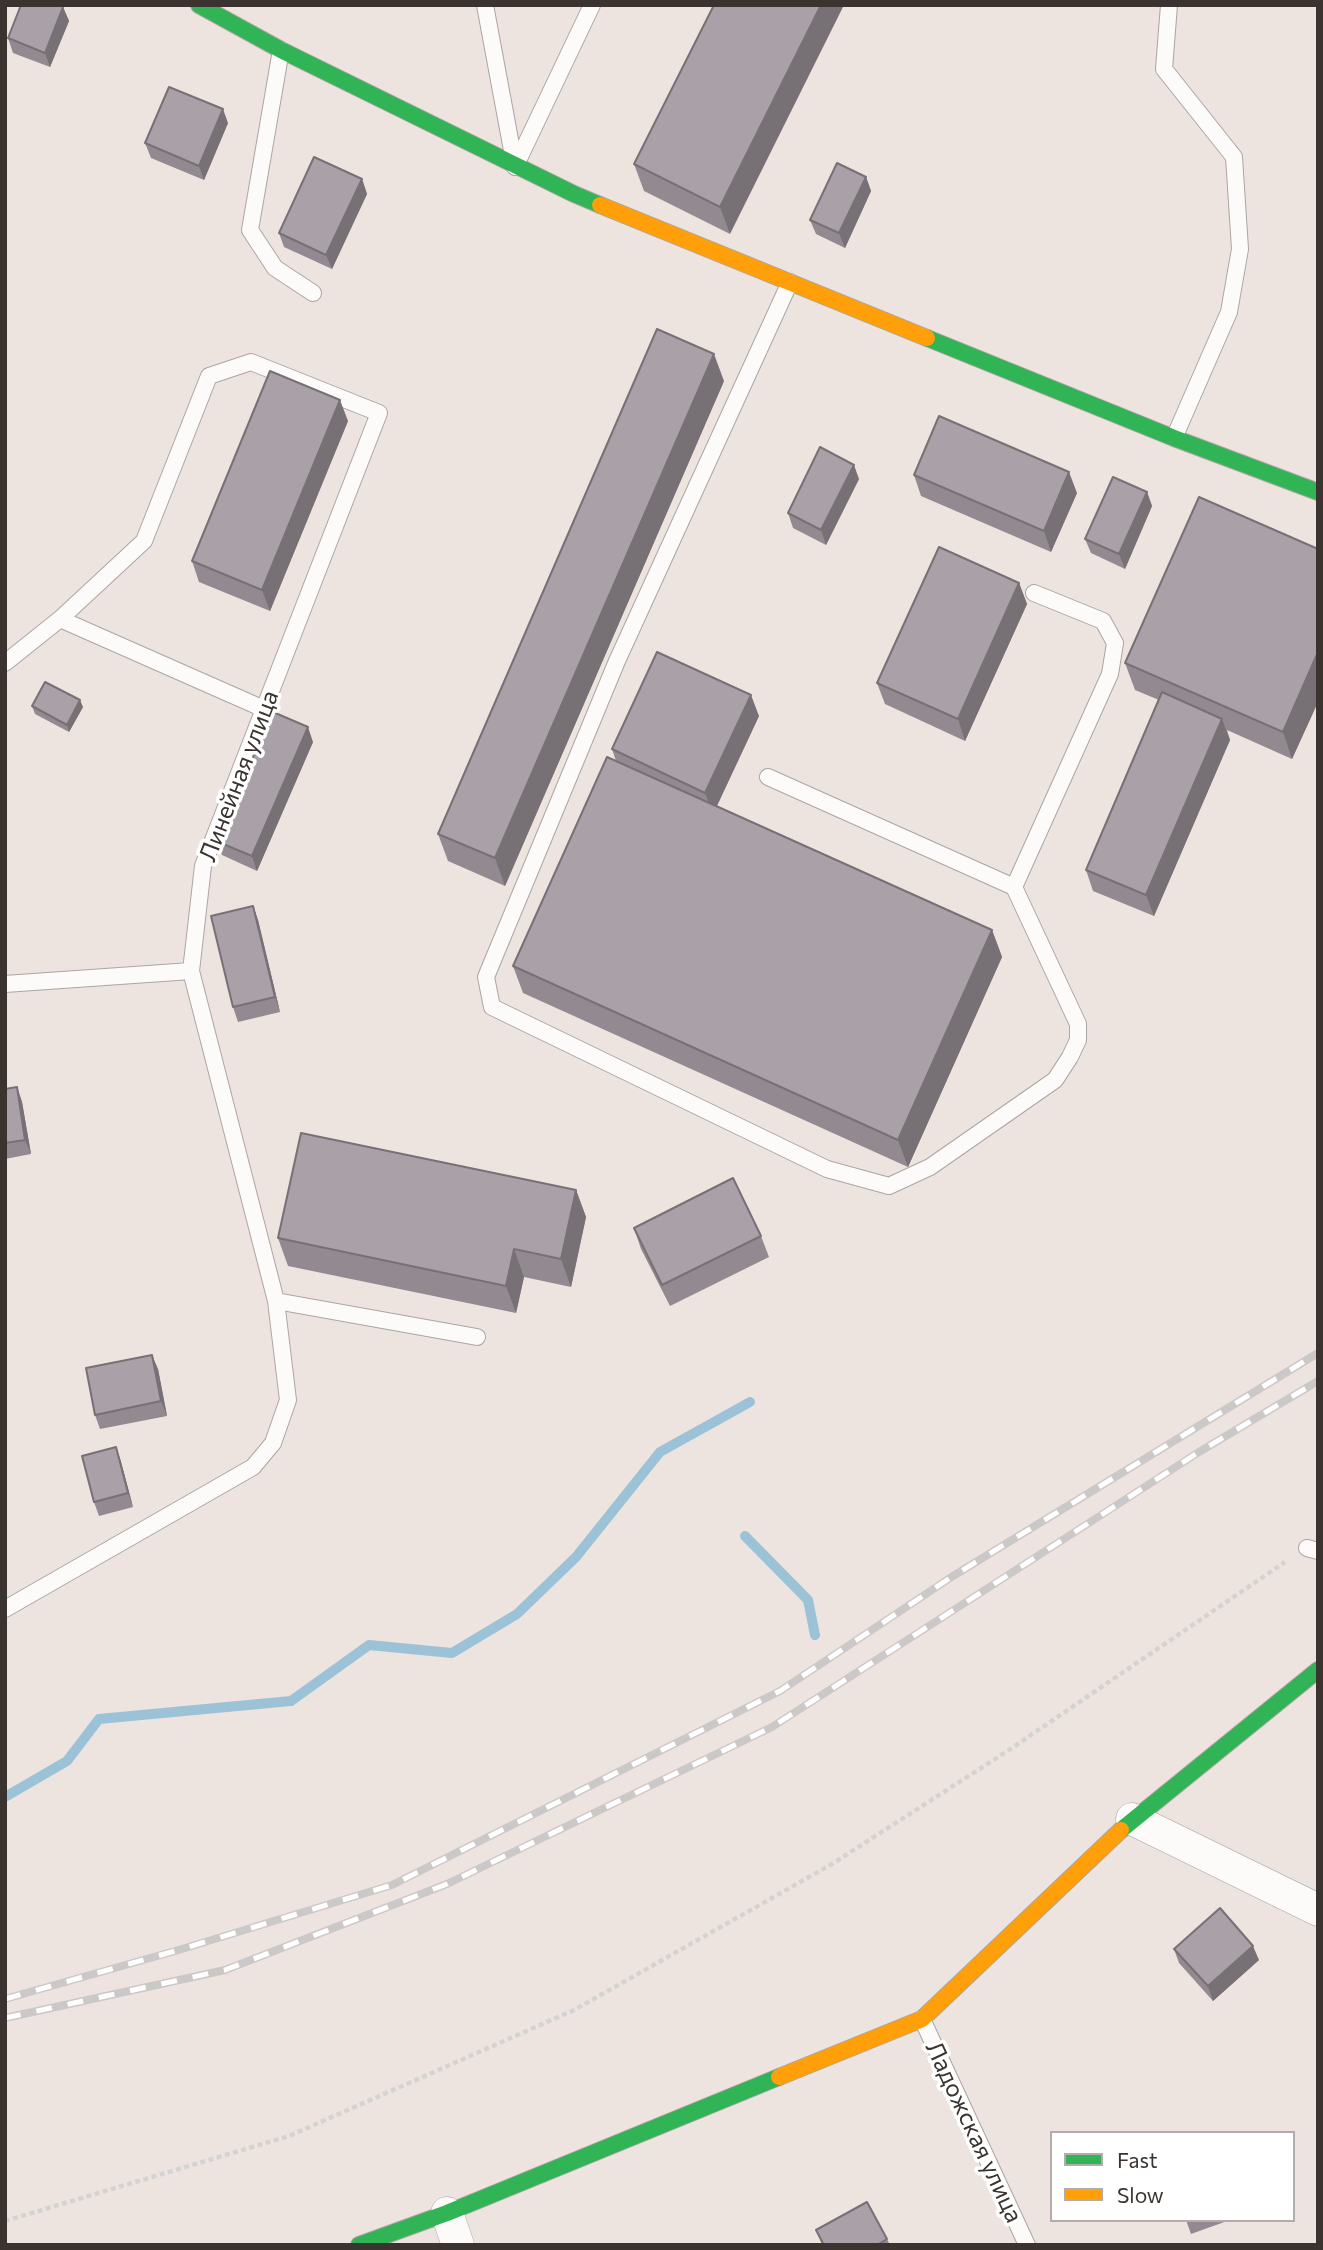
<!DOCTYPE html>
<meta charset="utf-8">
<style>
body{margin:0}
#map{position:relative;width:1323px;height:2250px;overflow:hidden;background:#ede4e0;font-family:Commissioner,sans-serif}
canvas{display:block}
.frame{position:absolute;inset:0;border:7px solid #3a3330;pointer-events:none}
.legend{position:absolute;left:1050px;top:2131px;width:245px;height:91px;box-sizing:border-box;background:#fff;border:2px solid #b0adac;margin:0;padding:9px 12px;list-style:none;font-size:21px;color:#3a3330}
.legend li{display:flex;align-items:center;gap:14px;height:35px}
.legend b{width:35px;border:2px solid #b0adac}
</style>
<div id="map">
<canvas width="1323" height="2250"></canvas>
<div class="frame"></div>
<ul class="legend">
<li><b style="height:9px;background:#30b455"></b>Fast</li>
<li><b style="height:9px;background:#ff9f0a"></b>Slow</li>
</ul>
</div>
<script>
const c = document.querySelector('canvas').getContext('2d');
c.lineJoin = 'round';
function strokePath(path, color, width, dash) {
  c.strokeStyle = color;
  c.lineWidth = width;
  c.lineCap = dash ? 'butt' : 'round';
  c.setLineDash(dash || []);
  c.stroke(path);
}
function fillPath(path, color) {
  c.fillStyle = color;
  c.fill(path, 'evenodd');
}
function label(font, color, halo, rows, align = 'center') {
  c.font = font + ' Commissioner,sans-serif';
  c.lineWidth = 7;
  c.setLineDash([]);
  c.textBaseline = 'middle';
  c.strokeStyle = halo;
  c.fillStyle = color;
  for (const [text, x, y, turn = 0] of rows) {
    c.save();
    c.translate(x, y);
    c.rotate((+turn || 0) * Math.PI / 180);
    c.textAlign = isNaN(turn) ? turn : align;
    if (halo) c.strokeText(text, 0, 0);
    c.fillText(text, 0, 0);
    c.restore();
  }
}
strokePath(new Path2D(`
 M745,1536l63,64 7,35
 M5,1797l62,-36 32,-42 192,-18 78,-56 83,8 65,-39 59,-57 84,-105 90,-50`), '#9cc2d8', 10);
const lane = new Path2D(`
 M485,5l29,156
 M1169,5l-5,64 70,88 6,92 -11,63 -55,126
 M281,50l-31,180 25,38 38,25
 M515,167l77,-162
 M5,663l55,-44 204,90
 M768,777l246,110 64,137v16l-8,17 -15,23 -125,87 -41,19 -62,-17 -335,-162 -6,-30 131,-316 173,-379
 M1014,887l96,-213 5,-31 -12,-22 -69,-28
 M5,984l186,-13 12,-105 176,-453 -128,-51 -42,14 -65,165 -84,78
 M276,1301l201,36
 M1307,1548l11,3
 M5,1609l248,-142 20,-24 15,-43 -12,-99 -85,-330
 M922,2019l105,226`);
const street = new Path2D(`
 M1132,1819l186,91
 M447,2213l11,32`);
const fast = new Path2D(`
 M199,5l82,45 293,144 26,11
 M927,338l247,100 144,54
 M1121,1830l197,-160
 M359,2245l88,-32 332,-136`);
const slow = new Path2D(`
 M600,205l327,133
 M779,2077l143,-58 199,-189`);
strokePath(lane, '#aca5a2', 18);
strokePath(street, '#aca5a2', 33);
strokePath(fast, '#aca5a2', 18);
strokePath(slow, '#aca5a2', 18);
strokePath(new Path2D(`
 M5,2221l284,-85 285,-126 258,-146 177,-114 276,-188`), '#d5d3d2', 4.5, [5, 3.5]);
strokePath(lane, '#fcfbfa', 16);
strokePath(street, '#fcfbfa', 32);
strokePath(fast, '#30b455', 16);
strokePath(slow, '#ff9f0a', 16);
const rail = new Path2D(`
 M5,1999l177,-50 210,-64 388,-194 173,-115 365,-223
 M5,2018l220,-48 222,-86 325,-157 427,-275 119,-71`);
strokePath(rail, '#cbc9c7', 8);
strokePath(rail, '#fff', 5, [16]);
fillPath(new Path2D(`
 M714,5l16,229 -86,-43 -10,-27z
 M63,7l6,14 -19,46 -37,-14 -5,-15z
 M228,123l-24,57 -53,-22 -6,-15z
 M866,177l5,14 -26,57 -29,-14 -6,-14z
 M362,179l5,15 -35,75 -48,-22 -5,-14z
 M724,381l-219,505 -57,-25 -10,-27z
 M348,421l-78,190 -71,-29 -7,-21z
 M914,475l163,18 -26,59 -130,-56z
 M859,479l-33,66 -33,-17 -5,-15z
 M1147,492l5,14 -27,63 -34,-16 -6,-14z
 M1318,549v153l-26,57 -65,-29 3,10 -76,176 -61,-25 -7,-21 73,-170 -24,-10 -10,-27z
 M1019,583l8,21 -62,137 -80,-37 -8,-21z
 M32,706l51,1 -14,25 -34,-18z
 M759,716l-42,90 275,124 10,27 -94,210 -385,-174 -10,-27 103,-205 -4,-12z
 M313,742l-56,129 -35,-16 -6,-14z
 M253,906l5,14 22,92 -42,10 -5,-15z
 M17,1087l5,15 9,52 -26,5v-70z
 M576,1190l10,27 -15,70 -47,-10 -8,36 -228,-47 -10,-28z
 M634,1228l127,8 8,21 -99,49 -29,-57z
 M158,1369l9,47 -67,13 -5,-14z
 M116,1447l5,15 12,45 -34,9 -5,-14z
 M1174,1949l85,11 -46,41 -34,-38z
 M1186,2220h44l-39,14z
 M816,2230l71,9 3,6h-68z`), '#928a90');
fillPath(new Path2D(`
 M821,5h23l-114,229 -10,-27z
 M63,7l6,14 -19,46 -5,-14z
 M223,109l5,14 -24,57 -5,-14z
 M866,177l5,14 -26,57 -6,-15z
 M362,179l5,15 -35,75 -6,-14z
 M714,354l10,27 -219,505 -10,-28z
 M340,400l8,21 -78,190 -8,-21z
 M854,465l5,14 -33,66 -5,-15z
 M1069,472l8,21 -26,59 -7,-21z
 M1147,492l5,14 -27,63 -6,-15z
 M1019,583l8,21 -62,137 -7,-22z
 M1318,652v50l-26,57 -9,-27z
 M751,695l8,21 -46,98 -8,-21z
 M80,700l3,7 -14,25 -2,-7z
 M1222,719l8,21 -76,176 -8,-21z
 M308,727l5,15 -56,129 -5,-15z
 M253,906l5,14 22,92 -5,-15z
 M992,930l10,27 -94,210 -10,-27z
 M17,1087l5,15 9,52 -6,-14z
 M576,1190l10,27 -15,70 -10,-28z
 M514,1249l10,28 -8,36 -10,-27z
 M152,1355l6,14 9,47 -6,-15z
 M116,1447l5,15 12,45 -5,-14z
 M1253,1946l6,14 -46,41 -5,-15z`), '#777176');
const building = new Path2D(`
 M21,5h39l3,2 -18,46 -37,-15z
 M714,5h107l-101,202 -86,-43z
 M169,87l54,22 -24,57 -54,-23z
 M314,157l48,22 -36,76 -47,-22z
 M837,163l29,14 -27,56 -29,-13z
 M657,329l57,25 -219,504 -57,-24z
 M270,371l70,29 -78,190 -70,-29z
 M939,416l130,56 -25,59 -130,-56z
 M820,447l34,18 -33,65 -33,-17z
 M1113,477l34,15 -28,62 -34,-15z
 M1199,497l119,52v103l-35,80 -158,-69z
 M939,547l80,36 -61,136 -81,-36z
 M657,652l94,43 -46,98 -93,-44z
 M45,682l35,18 -13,25 -35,-19z
 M1162,692l60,27 -76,176 -60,-25z
 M273,712l35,15 -56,129 -36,-15z
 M607,757l385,173 -94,210 -385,-174z
 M253,906l22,91 -42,10 -22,-91z
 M17,1087l8,53 -20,3v-54z
 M301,1133l275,57 -15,69 -47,-10 -8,37 -228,-48z
 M733,1178l28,58 -99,49 -28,-57z
 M152,1355l9,46 -66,14 -9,-47z
 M116,1447l12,46 -34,9 -12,-46z
 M1220,1908l33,38 -45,40 -34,-37z
 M867,2202l20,37 -10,6h-53l-8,-15z`);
fillPath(building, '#aaa1a8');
strokePath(building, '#777176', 2);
label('24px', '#3a3330', '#fff', [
 ["Линейная улица",239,776,-69],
 ["Ладожская улица",974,2132,65]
]);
</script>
